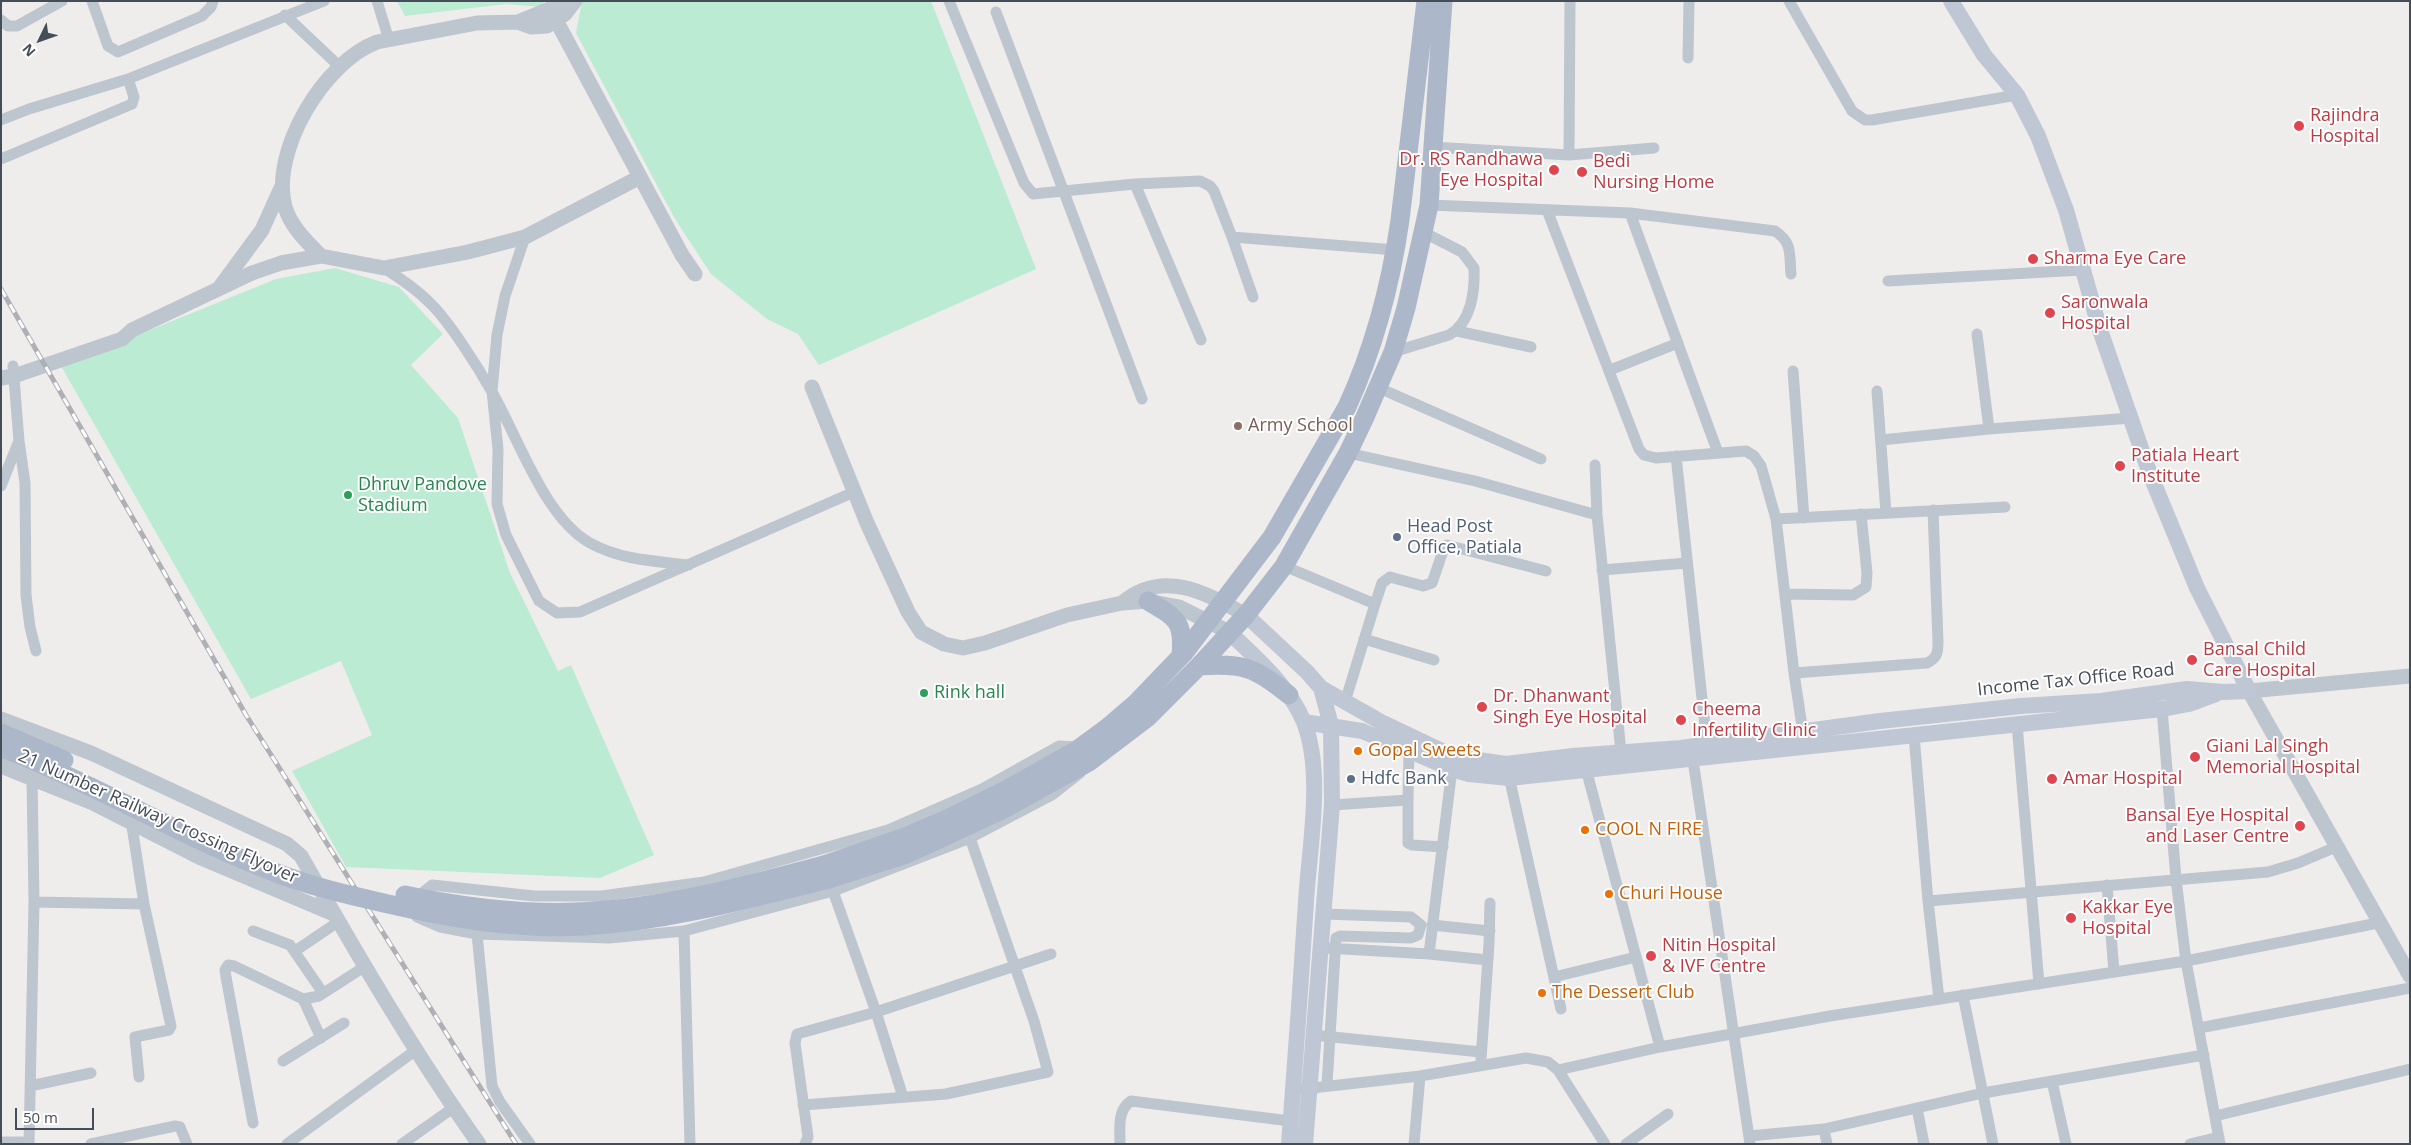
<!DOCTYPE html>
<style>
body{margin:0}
#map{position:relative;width:2411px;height:1145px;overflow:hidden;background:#efecec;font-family:"Open Sans",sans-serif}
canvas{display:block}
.frame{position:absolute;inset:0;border:2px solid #454d58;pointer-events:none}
.north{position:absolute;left:15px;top:15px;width:50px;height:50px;-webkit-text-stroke:4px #fff;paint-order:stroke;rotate:228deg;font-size:14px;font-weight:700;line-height:20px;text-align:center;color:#454d58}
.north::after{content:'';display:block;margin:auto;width:18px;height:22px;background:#454d58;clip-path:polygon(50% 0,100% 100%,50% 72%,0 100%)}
.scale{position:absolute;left:15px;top:1108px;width:79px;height:22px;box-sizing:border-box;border:2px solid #454d58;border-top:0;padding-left:6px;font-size:15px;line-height:18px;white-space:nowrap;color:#454d58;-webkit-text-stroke:4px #fff;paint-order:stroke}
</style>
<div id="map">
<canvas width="2411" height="1145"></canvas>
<div class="frame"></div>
<div class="north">N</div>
<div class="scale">50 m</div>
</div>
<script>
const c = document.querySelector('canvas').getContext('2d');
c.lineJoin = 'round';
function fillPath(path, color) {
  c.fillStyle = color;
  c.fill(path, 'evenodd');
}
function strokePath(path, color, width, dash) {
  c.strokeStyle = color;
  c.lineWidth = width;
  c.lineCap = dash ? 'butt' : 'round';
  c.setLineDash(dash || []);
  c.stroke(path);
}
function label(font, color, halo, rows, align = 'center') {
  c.font = font + ' "Open Sans",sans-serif';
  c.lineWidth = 4;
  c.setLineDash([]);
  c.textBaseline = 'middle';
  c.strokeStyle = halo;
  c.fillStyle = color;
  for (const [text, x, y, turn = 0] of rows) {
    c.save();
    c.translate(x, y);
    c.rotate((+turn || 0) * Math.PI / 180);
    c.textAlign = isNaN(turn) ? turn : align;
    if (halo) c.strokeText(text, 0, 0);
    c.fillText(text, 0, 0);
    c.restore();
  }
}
fillPath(new Path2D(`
 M397,1h147l-2,6 -36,-3 -101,12z
 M582,1h349l105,268 -217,96 -21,-31 -31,-15 -56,-45 -36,-55 -99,-186z
 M335,268l64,19 44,47 -32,31 47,53 52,155 48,98 13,-6 83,190 -54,23 -254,-11 -54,-96 80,-36 -31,-74 -90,38 -190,-333 215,-87z`), '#bbebd3');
strokePath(new Path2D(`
 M92,1l16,45 10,6 84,-36 9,-9 2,-6
 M377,1l12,39
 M949,1l75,182 9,11 102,-10 65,-3 10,5 4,5 18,46 164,13
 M1789,1l63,110 13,9h7l145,-25
 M996,12l146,387
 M285,15l54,51
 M1,20l7,6h9l45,-25
 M1688,58l1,-57
 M1,120l28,-11 99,-30 196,-78
 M1432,147l137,8 85,-7
 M1569,155l1,-154
 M1,159l131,-55 2,-7 -6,-18
 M1135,184l66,156
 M1429,205l201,8 145,18c18,12 14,23 16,43
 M1547,210l92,239 5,6 12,3 90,-7 8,5 7,10 15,53 18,154 9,60
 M1630,213l88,240
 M525,237l-20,59 -8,39 -5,56 6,58 -1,55 9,31 33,66 18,12 23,-1 274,-120
 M1232,237l21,60
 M384,268c16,10 31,20 45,34 20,19 49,65 63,90 26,45 52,125 98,151 31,17 64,18 99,22
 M1888,281l193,-11
 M1457,331l74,16
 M1393,352l56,-17c22,-12 26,-43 25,-67l-12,-16 -39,-20
 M13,366l6,75 6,42 1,112 4,32 6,24
 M1610,370l68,-27
 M1793,371l11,147
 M1379,388l162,71
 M1877,391l9,122
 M1989,429l142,-11
 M1881,440l108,-11 -12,-95
 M1348,453l127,28 122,34
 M1676,456l31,289
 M1595,465l2,50 24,237
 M1,486l17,-43
 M1776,519l229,-12
 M1284,566l91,38 -30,98
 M1602,570l85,-7
 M1785,594l68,1 13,-8 1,-14 -6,-59
 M1375,604l7,-21 8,-6 33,9 9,-3 12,-35 3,-3 99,26
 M1364,639l70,21
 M1794,673l133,-10c10,-5 11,-10 11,-21l-5,-132
 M2162,709l14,170 10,82 34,183
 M2017,724l22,260
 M1914,735l14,166 340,-29 30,-9 38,-16
 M1693,760l57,384
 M1452,769l-23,185 59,6
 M1586,769l74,278
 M1508,772l53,237
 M1408,800l1,-50
 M1332,805l76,-5v43l4,2 31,2
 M131,820l13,84 27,122 -2,4 -34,7 4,40
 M2107,885l7,87
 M833,891l-149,40 -75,7 -132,-4 -37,-7 -23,-10 4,-23 11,-9 102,11h68l102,-14 184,-52 94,-41 77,-43 20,1
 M1928,901l11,98
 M34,902l110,2
 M1324,914l87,3 10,8 -3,10 -7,3 -71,-2 -4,2 -9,147
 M1432,925l58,6
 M253,931l37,14 33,48
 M684,931l6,213
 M477,934l15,152 8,16 30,42
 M1327,948l102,6
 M295,951l43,-29
 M1554,977l82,-20
 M1963,995l30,149
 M303,999l18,39
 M2199,1028l211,-40
 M1323,1036l158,16
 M1481,1059l8,-115 1,-41
 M283,1061l61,-38
 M1558,1070l47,74
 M2052,1081l14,63
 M30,1086l61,-13
 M1303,1089l117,-13 106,-18 22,4 10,8 102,-23 170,-31 356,-55 192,-38
 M903,1097l-27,-85 -43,-121 137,-53 82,-43 28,-22
 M803,1105l143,-11 102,-22 -14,-51 -64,-183
 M1917,1108l7,36
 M2215,1116l195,-47
 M253,1123l-27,-146 -1,-7 3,-5 6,1 69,33 16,-3 45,-29
 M1749,1136l75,-7
 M1,1142h28
 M29,1144l5,-242 -2,-125
 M91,1144l84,-18 5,1 7,17
 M287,1144l129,-94
 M402,1144l51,-36
 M805,1144l3,-7 -13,-94 2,-9 79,-22 175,-58
 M1120,1144c0,-15 -3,-34 11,-43l159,20
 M1414,1144l6,-68
 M1626,1144l42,-30
 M1827,1144l-3,-15 159,-36 221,-38
 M2190,1144l29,-7`), '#bdc5ce', 11);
strokePath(new Path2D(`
 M550,9l132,246 13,19
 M518,22l32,-13 8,-8
 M321,256c-14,-14 -30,-29 -36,-49 -15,-56 39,-145 92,-165l100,-19 41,-1 13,5 16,-1 18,-12 10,-13
 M220,287l42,-57 19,-42
 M1,378l13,-2 108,-37 10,-9 120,-57 29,-10 40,-7 63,12 84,-16 57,-15 115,-60
 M812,387l55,136 41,89 13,20 23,12 19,4 22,-5 82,-28 55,-12 26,-2 31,6 50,25
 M1122,603c41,-35 84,-10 124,12
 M2410,676l-161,15 161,285
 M1,719l90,34 196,91 14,12c56,98 112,195 178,288
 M1,766l92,37 106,54 135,57`), '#bdc5ce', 15);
strokePath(new Path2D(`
 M1246,615l61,57 14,16 60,34 65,31 18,5 42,6 67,-8 108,-8 199,-27 141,-15 80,-5 86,-12 36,3 26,-1 -52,-103 -47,-114 -50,-144 -34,-120 -28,-74 -21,-41 -33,-40 -33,-54
 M1229,632c28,27 60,54 75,90 20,52 5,126 2,180 -5,81 -11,161 -17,242
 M1304,722l58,9 90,38 17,5 40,4 653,-69 27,-5 27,-10
 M1305,1144l27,-339 -1,-80 -10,-37`), '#bfc7d4', 16);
strokePath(new Path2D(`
 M1148,601c29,17 36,20 33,55
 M1199,666c44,-3 56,1 90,29
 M824,865l81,-28 42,-18 59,-29 71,-40 30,-22 28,-24 49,-51 88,-116 75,-130c27,-59 44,-124 53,-187l26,-219
 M829,879l78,-25 95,-44 87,-48 58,-44 52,-52 47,-51 38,-49 64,-113 17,-36 28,-65 13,-44 23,-103 14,-204`), '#acb8ca', 19);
const rail = new Path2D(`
 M1,289l245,426 270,429`);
strokePath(rail, '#aeb0b6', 5);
strokePath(rail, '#fff', 3, [9]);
strokePath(new Path2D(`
 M1,733l63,27
 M1,748c94,35 180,89 273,124 33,13 67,21 101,29 68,16 139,29 210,25 83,-5 163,-27 244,-47
 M405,895c67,14 135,22 203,15 73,-7 145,-26 216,-45`), '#acb8ca', 19);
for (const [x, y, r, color] of [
 [2299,126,6,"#e0444e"],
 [1554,170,6,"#e0444e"],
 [1582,172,6,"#e0444e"],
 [2033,259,6,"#e0444e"],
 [2050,313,6,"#e0444e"],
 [1238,426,5,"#8d6e63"],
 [2120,466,6,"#e0444e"],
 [348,495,5,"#2e9e5b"],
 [1397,537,5,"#5c6f8a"],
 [2192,660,6,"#e0444e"],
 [924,693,5,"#2e9e5b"],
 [1482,707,6,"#e0444e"],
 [1681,720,6,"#e0444e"],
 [1358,751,5,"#e8710a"],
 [2195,757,6,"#e0444e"],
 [1351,779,5,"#5c6f8a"],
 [2052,779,6,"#e0444e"],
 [2300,826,6,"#e0444e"],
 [1585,830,5,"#e8710a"],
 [1609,894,5,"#e8710a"],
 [2071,918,6,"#e0444e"],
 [1651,956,6,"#e0444e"],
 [1542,993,5,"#e8710a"]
]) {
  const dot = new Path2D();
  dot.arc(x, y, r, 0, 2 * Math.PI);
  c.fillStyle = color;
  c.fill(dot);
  strokePath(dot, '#fff', 2);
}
label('18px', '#be3a42', '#fff', [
 ["Rajindra",2310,116],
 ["Hospital",2310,137],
 ["Dr. RS Randhawa",1543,160,"right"],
 ["Eye Hospital",1543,181,"right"],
 ["Bedi",1593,162],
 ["Nursing Home",1593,183],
 ["Sharma Eye Care",2044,259],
 ["Saronwala",2061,303],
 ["Hospital",2061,324],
 ["Patiala Heart",2131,456],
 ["Institute",2131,477],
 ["Bansal Child",2203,650],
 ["Care Hospital",2203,671],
 ["Dr. Dhanwant",1493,697],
 ["Singh Eye Hospital",1493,718],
 ["Cheema",1692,710],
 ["Infertility Clinic",1692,731],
 ["Giani Lal Singh",2206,747],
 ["Memorial Hospital",2206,768],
 ["Amar Hospital",2063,779],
 ["Bansal Eye Hospital",2289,816,"right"],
 ["and Laser Centre",2289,837,"right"],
 ["Kakkar Eye",2082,908],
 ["Hospital",2082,929],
 ["Nitin Hospital",1662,946],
 ["& IVF Centre",1662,967]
], 'left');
label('18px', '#785e54', '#fff', [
 ["Army School",1248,426]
], 'left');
label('18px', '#27864d', '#fff', [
 ["Dhruv Pandove",358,485],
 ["Stadium",358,506],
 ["Rink hall",934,693]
], 'left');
label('18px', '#4e5e75', '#fff', [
 ["Head Post",1407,527],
 ["Office, Patiala",1407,548],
 ["Hdfc Bank",1361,779]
], 'left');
label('18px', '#454d58', '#fff', [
 ["Income Tax Office Road",2076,680,-6],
 ["21 Number Railway Crossing Flyover",158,817,24]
]);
label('18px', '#c56008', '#fff', [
 ["Gopal Sweets",1368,751],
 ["COOL N FIRE",1595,830],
 ["Churi House",1619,894],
 ["The Dessert Club",1552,993]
], 'left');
</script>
